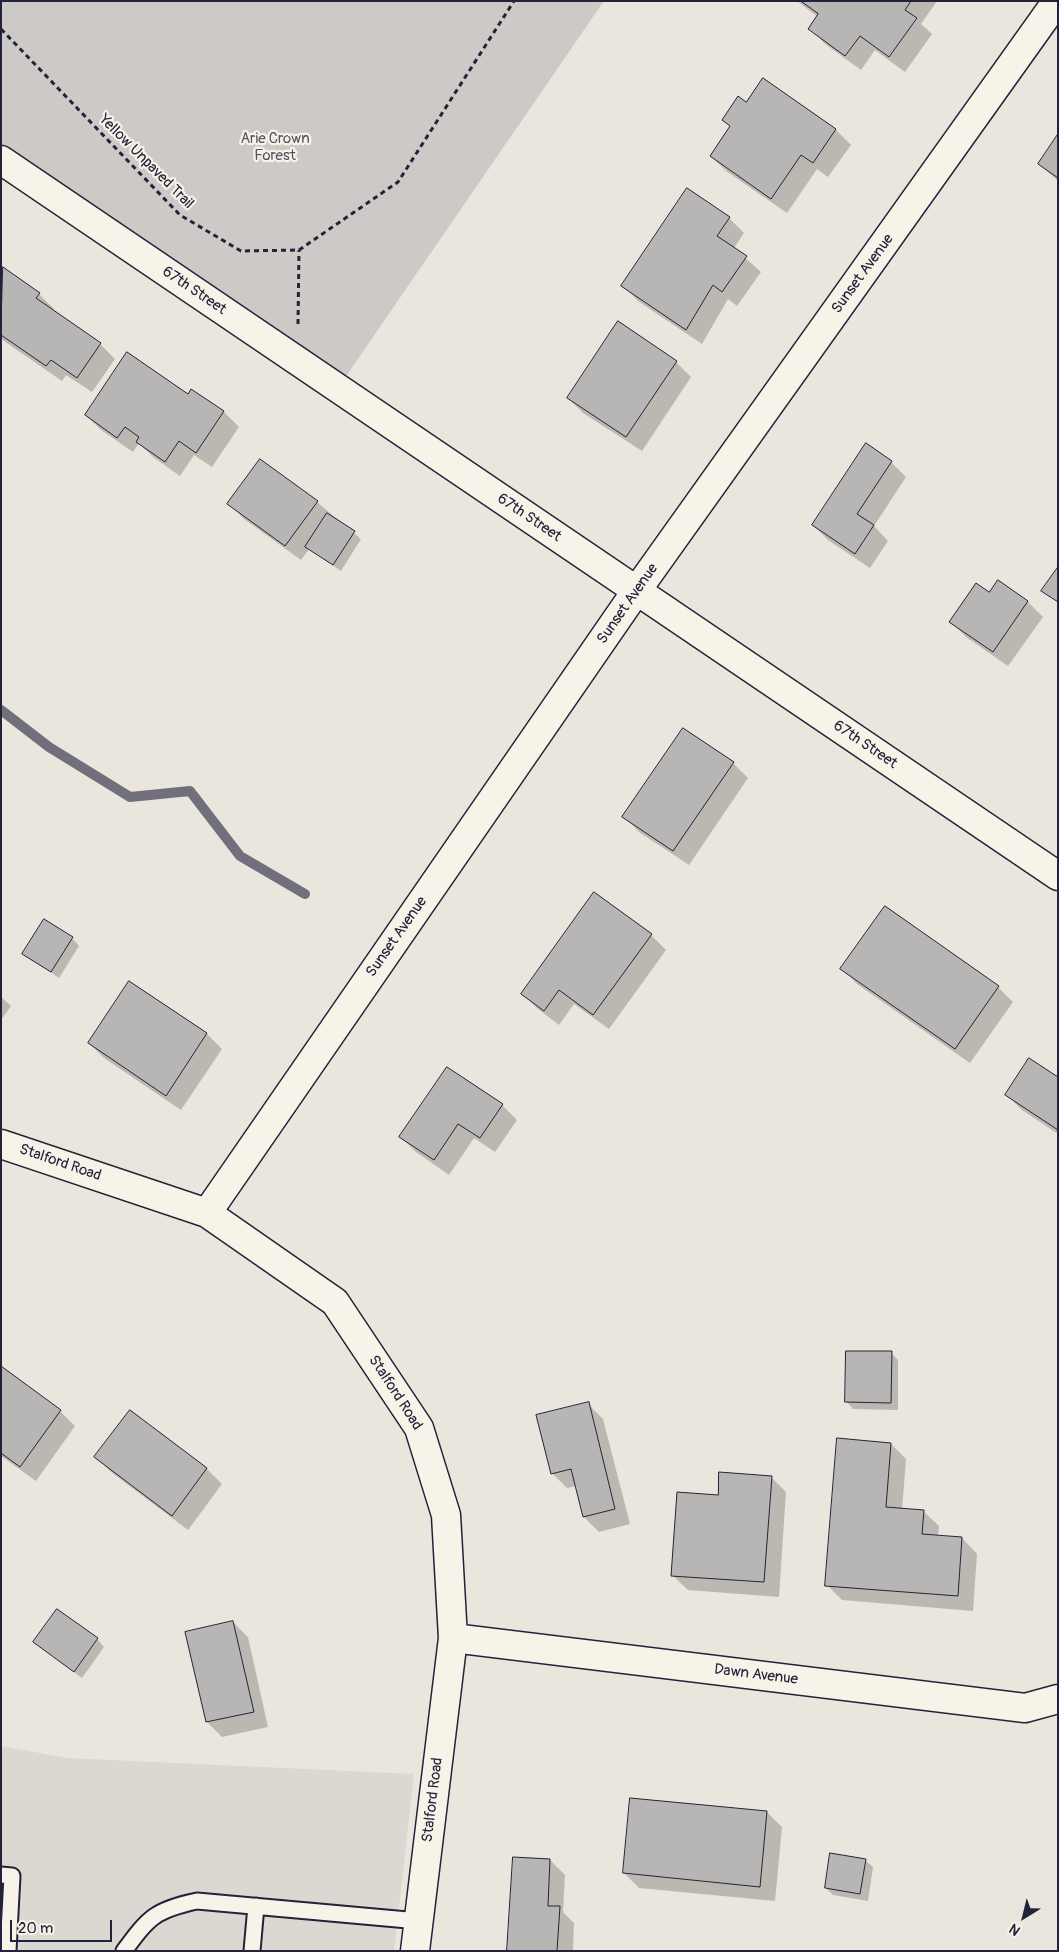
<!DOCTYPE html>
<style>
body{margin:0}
#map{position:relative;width:1059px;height:1952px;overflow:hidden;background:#eae6de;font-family:Pangolin,sans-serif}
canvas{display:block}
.frame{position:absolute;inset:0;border:2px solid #22223b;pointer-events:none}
.north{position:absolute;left:999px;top:1892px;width:50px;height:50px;-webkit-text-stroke:4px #f7f3e8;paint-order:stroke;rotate:216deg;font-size:14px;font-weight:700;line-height:20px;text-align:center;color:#22223b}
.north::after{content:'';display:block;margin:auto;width:18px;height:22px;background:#22223b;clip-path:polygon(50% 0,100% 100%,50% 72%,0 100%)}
.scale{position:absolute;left:10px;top:1920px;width:102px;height:22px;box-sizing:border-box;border:2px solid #22223b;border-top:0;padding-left:6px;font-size:15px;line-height:18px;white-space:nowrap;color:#22223b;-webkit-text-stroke:4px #f7f3e8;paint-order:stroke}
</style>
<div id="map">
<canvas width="1059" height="1952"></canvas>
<div class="frame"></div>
<div class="north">N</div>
<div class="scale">20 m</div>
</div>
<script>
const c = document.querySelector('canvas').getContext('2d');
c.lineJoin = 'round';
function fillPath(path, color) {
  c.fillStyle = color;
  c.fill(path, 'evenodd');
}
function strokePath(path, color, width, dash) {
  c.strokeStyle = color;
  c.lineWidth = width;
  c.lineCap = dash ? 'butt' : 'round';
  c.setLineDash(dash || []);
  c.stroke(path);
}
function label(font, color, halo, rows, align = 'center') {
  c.font = font + ' Pangolin,sans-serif';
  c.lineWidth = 4.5;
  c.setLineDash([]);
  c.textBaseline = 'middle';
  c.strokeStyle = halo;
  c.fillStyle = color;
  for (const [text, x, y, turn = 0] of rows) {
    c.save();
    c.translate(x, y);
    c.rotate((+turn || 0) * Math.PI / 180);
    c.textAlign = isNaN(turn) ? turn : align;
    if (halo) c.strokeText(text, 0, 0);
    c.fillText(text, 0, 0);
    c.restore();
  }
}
fillPath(new Path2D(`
 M1,1746l66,12 347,16 -20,177h-393z`), '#dbd8d2');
fillPath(new Path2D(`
 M1,1h603l-262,381 -341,-234z`), '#cdc9c6');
fillPath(new Path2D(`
 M797,1h140l-16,23 11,10 -27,38 -30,-22 -14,20 -36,-26 -15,-16 8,-11z
 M747,104l88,25 16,16 -23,32 -11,-8 -30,44 -61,-42 -15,-15 20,-29 -8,-7z
 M1058,137v44l-19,-17z
 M729,218l15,15 -10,15 27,24 -24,34 -9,-7 -26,45 -64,-43 -15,-15z
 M3,269l36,25 15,15 -2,2 48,33 15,15 -23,33 -26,-17 -4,6 -61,-42v-67z
 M676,362l15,15 -49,74 -59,-38 -15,-15z
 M192,390l32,22 15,15 -27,40 -18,-12 -14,21 -27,-19 -14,-14 -6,9 -32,-22 -15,-15 102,-19z
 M866,445l25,17 15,15 -32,49 14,15 -18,27 -42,-28 -15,-15z
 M317,502l44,37 -20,32 -32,-22 -8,11 -57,-41 -15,-16z
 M998,581l30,21 15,15 -35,49 -42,-29 -15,-15 38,-28z
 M733,763l15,15 -59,87 -50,-33 -15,-16z
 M651,935l15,15 -57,79 -35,-25 -15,21 -21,-16 -15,-15z
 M72,938l7,8 -20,32 -35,-25z
 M842,968l156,19 15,15 -43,61 -113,-79z
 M130,983l77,51 15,15 -41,61 -77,-52 -15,-15z
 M1,997l10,9 -10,14z
 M1058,1078v56l-36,-24 -15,-15z
 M502,1105l15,15 -22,32 -21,-14 -25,37 -33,-23 -15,-15z
 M891,1353l7,7v50l-45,-1 -7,-8z
 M1,1368l59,43 15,15 -39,55 -35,-25z
 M588,1404l15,15 27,105 -31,8 -15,-15 -8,-31 -9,2 -15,-15z
 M130,1412l77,57 15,15 -34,46 -77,-58 -15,-15z
 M891,1444l15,15 -4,51 21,1 16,15 -1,10 24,2 15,16 -4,57 -131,-11 -15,-15z
 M771,1477l15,15 -7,105 -91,-7 -16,-15 47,-79z
 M233,1622l15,15 20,90 -46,10 -15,-15 -20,-89z
 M97,1639l7,8 -22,31 -48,-36z
 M767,1812l15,15 -7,74 -136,-13 -15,-15z
 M550,1860l15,15 -2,37 11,11 -1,28h-64z
 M865,1860l8,7 -5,34 -35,-6 -7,-7z`), '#0003');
strokePath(new Path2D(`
 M1,710l48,37 81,50 60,-6 50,65 65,38`), '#716f7b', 10);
const building = new Path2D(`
 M801,1h110l-6,9 12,8 -28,39 -29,-21 -15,20 -37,-27 10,-15z
 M763,78l73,51 -23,34 -12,-8 -30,44 -61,-43 20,-30 -8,-6 16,-24 8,6z
 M1058,134v44l-20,-14z
 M687,188l43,29 -13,19 30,20 -25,36 -9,-7 -27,45 -65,-44z
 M3,267l37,26 -4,5 65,45 -24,35 -26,-18 -5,6 -45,-31z
 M618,321l59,40 -51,76 -59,-39z
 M127,352l61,42 3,-5 33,22 -28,42 -17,-12 -14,21 -29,-20 3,-5 -14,-10 -8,11 -32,-23z
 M866,443l26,18 -35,53 17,11 -19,29 -43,-29z
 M260,459l58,42 -33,45 -58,-42z
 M327,513l28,18 -22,34 -28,-18z
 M1058,567v35l-17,-11z
 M998,580l30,21 -35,51 -44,-30 27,-39 13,9z
 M683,728l51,34 -61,89 -51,-34z
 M594,892l58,42 -59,81 -34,-25 -15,21 -23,-17z
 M885,906l114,80 -44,63 -115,-80z
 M44,919l29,18 -22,35 -29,-18z
 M129,981l78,52 -41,63 -78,-53z
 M1029,1058l29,19v53l-53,-35z
 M447,1067l56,37 -23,34 -22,-14 -24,36 -35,-23z
 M846,1351h46l-1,52 -46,-1z
 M1,1366l60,44 -41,57 -19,-14z
 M589,1402l26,107 -32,8 -12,-48 -20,5 -15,-59z
 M130,1410l77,58 -35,48 -78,-59z
 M837,1438l54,5 -5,64 38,3 -2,24 40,3 -4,59 -133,-10z
 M719,1472l53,4 -8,106 -93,-6 6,-84 41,3z
 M57,1609l41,29 -24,34 -41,-30z
 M233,1621l21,91 -48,10 -21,-90z
 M630,1798l137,13 -7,76 -137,-14z
 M830,1853l36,6 -6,35 -35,-6z
 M513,1857l37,2 -2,47h12l-3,45h-50z`);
fillPath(building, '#b8b6b5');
strokePath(building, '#22223b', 1);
const service = new Path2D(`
 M1,1875l11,1 -4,75
 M124,1951c25,-34 31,-41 73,-50l222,20
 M252,1951l4,-45`);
const minor = new Path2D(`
 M1,160l1057,716
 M1,1144l206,69 128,89 84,126 27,87 7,123 -38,313
 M207,1213l430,-623 420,-589
 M453,1638l572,70 33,-9`);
strokePath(service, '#22223b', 19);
strokePath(minor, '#22223b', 31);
strokePath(new Path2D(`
 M1,29l179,186 61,36 58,-1 99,-68 116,-181
 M298,324l1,-74`), '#22223b', 3, [5, 4]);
strokePath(service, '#f7f3e8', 15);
strokePath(minor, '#f7f3e8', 28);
label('15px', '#555465', '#f7f3e8', [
 ["Arie Crown",275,139],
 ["Forest",275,156]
]);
label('15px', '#22223b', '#f7f3e8', [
 ["Yellow Unpaved Trail",146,162,45],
 ["Sunset Avenue",863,274,-54],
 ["67th Street",194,291,34],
 ["67th Street",529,518,34],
 ["Sunset Avenue",628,604,-55],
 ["67th Street",865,745,34],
 ["Sunset Avenue",397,937,-55],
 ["Stalford Road",60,1163,19],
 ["Stalford Road",395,1393,57],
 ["Dawn Avenue",756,1675,7],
 ["Stalford Road",433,1800,-83]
]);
</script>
